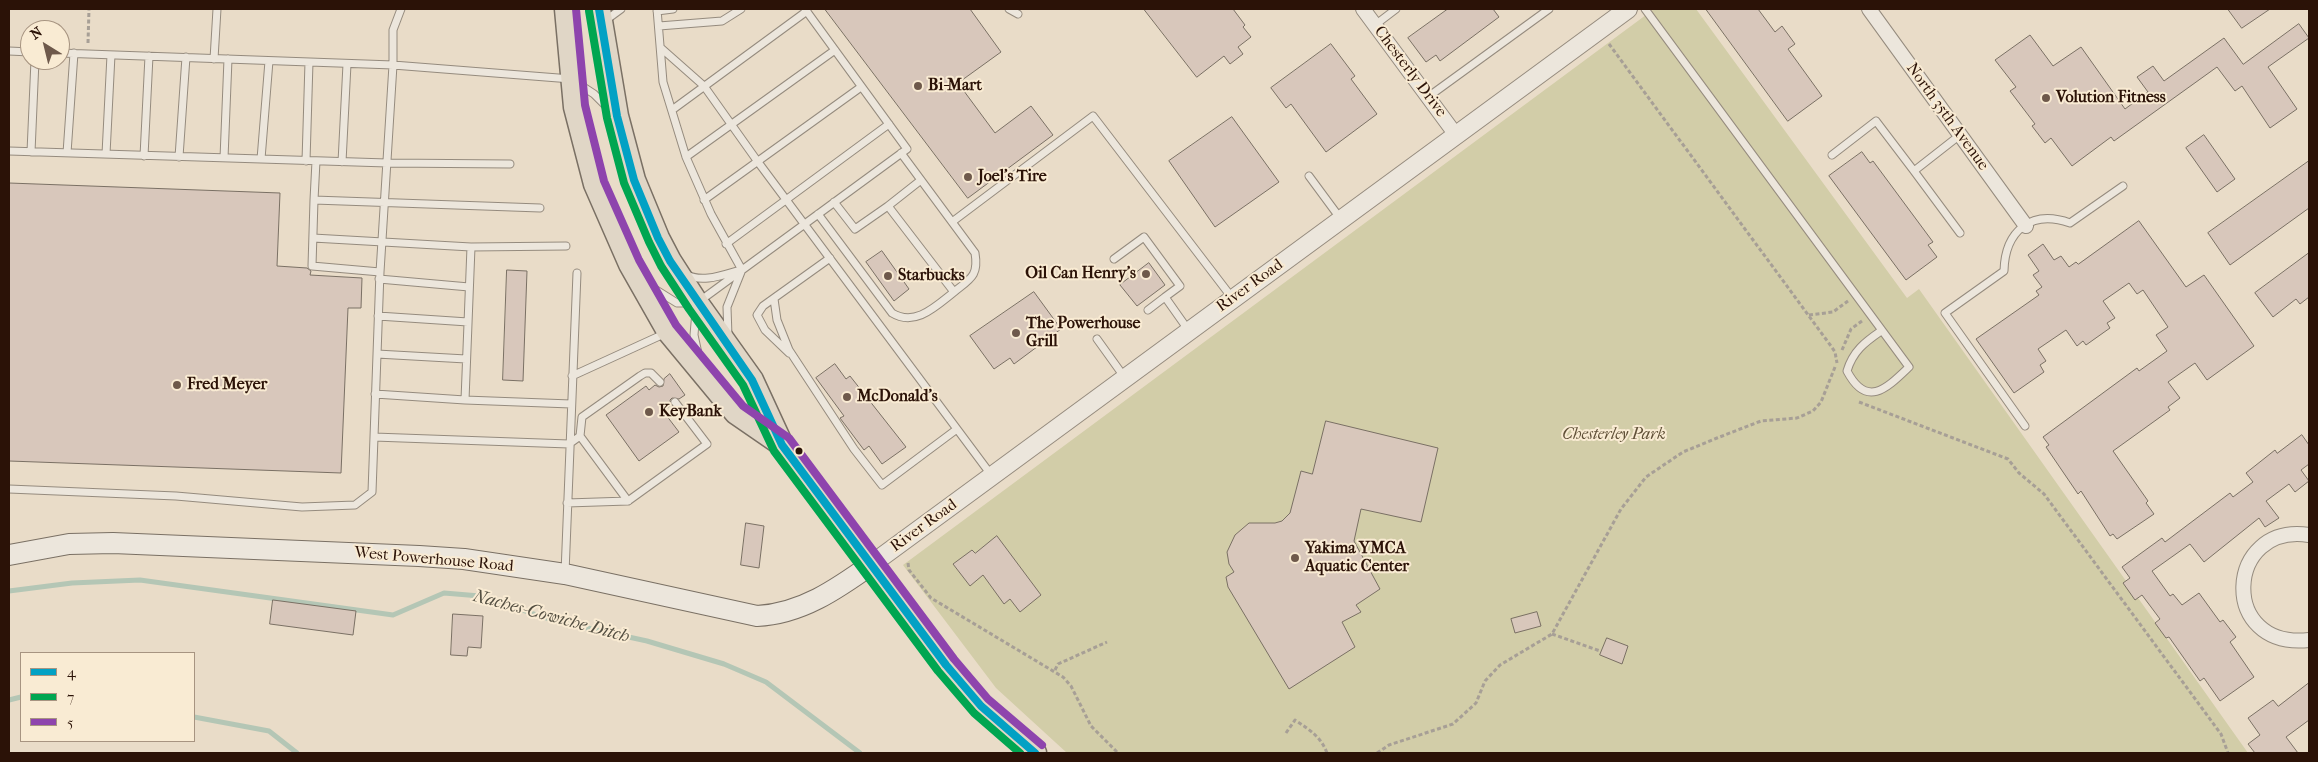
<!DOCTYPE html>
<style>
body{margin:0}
#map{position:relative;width:2318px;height:762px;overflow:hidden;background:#e9dcc8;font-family:"IM FELL French Canon",serif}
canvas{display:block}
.frame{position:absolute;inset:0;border:10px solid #2b1207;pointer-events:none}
.legend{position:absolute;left:20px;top:652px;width:175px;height:90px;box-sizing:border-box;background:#f9ebd3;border:1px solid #a79481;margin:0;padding:6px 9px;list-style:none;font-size:15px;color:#2b1207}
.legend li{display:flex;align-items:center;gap:10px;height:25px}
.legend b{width:25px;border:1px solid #a79481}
.north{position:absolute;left:20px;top:20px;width:50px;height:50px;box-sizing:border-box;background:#f9ebd3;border:1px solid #a79481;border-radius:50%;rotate:324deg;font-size:14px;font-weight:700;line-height:20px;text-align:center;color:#2b1207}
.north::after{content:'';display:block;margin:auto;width:18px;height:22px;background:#6e594b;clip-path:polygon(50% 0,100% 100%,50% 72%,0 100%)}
</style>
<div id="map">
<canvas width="2318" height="762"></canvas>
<div class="frame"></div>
<ul class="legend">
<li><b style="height:6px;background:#02a1c4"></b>4</li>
<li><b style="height:6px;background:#00a651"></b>7</li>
<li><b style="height:6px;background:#8e44ad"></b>5</li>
</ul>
<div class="north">N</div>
</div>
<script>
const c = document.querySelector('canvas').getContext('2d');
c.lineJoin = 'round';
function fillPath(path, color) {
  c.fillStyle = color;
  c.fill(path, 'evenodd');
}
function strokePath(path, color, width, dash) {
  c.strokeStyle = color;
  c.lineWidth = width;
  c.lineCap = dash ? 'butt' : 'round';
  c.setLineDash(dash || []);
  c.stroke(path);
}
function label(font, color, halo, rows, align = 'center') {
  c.font = font + ' "IM FELL French Canon",serif';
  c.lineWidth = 4;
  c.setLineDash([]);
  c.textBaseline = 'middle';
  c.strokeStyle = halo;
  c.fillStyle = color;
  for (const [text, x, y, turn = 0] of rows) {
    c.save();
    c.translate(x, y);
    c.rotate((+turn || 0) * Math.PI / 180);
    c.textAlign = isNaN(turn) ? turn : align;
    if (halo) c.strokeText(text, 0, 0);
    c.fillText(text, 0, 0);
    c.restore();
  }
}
fillPath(new Path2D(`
 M1654,9h42l211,289 12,-9 329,464h-1181l-71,-65 -93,-123z`), '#d2cda8');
strokePath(new Path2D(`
 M9,591l63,-8 68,-3 253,35 51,-22 36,3 75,25 92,20 77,23 42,18 94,71
 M9,700l12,-3
 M194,717l75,14 28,22`), '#b4c6b5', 5);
const building = new Path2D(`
 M825,9h145l31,43 -43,31 37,50 36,-27 22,29 -85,63z
 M1144,9h89l12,16 -2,2 8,10 -13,10 5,7 -13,10 -6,-8 -27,21z
 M1448,9h45l6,8 -59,44 -4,-6 -10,7 -18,-24z
 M1706,9h52l17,23 7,-6 13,18 -7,5 34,47 -34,25z
 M2228,9h42l-28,19z
 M2299,24l10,14 -41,29 29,42 -27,19 -28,-42 -7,5 -18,-24 -103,74 -3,-4 -39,29 -21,-28 -6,5 -13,-17 3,-2 -25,-33 6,-4 -21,-27 35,-25 23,31 28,-19 44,62 23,-17 -11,-15 16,-11 11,15 60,-43 19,26z
 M1331,44l24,32 -4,3 26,35 -51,38 -35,-48 -5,4 -15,-20z
 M1232,117l47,65 -64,45 -46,-66z
 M2204,135l31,44 -18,13 -31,-44z
 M1862,152l8,11 3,-2 60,81 -5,3 9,12 -31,23 -77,-104z
 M2309,161v47l-79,57 -22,-32z
 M9,183l271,10 -3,73 30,2 4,3 -1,4 52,3 -1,30h-13l-7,165 -332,-12z
 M2139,221l47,66 18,-12 50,71 -47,34 -12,-17 -27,19 12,16 -12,9 2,3 -57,41 35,50 -2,2 8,11 -37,25 -4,-5 -3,2 -29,-45 -3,3 -32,-47 3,-2 -6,-8 94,-69 2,3 28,-20 -11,-16 12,-8 -25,-37 -6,4 -8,-11 -26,18 12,17 -8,5 3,5 -24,17 -3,-4 -6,5 -11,-16 -28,19 8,12 -6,4 4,7 -30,21 -38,-54 63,-44 -3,-4 6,-4 -9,-12 6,-4 -11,-16 15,-11 11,16 7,-4 8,11 7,-5 2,2z
 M882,251l27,38 -15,12 -28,-39z
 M2309,253v44l-9,7 -4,-5 -23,18 -18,-24z
 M1149,263l16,22 -28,21 -17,-21z
 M507,270l20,1 -4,110 -20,-1z
 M1034,292l27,37 -47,35 -4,-6 -16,11 -24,-33z
 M835,364l11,15 4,-3 56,71 -24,17 -13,-18 -5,4 -24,-32 4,-2 -28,-38z
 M670,374l15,21 -6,4 -7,-1 -2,2 1,5 -8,6 16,21 -40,29 -33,-46 40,-29 3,4 6,-5 4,2 4,-1 1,-7z
 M1326,421l112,27 -17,74 -60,-13 -7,32 26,48 -24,16 5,7 -19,10 13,25 -66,42 -61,-102 -2,-10 8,-5 -5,-8 -2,-12 8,-17 14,-12h26l7,-2 8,-8 11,-42 11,3z
 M2302,435l7,10v19l-8,6 8,11 -14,11 -6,-8 -23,17 13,17 -14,9 -6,-9 -55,44 -14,-18 -38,27 18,25 3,-2 9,11 17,-12 21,29 3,-2 13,17 -6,5 24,35 -34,24 -16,-23 -4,3 -31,-44 -3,1 -11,-15 5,-4 -18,-24 -7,5 -12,-17 7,-5 -8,-11 40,-29 3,4 65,-49 3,4 20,-15 -7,-9 29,-23 2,3z
 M746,523l18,3 -5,42 -18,-3z
 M997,536l44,59 -21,17 -10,-13 -6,5 -21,-29 -13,11 -17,-22 19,-14 3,3z
 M273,600l83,11 -3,24 -83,-11z
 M1537,612l4,14 -26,7 -4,-14z
 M453,614l30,2 -2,32 -13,-1 -1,9 -16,-1z
 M1607,638l21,8 -6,18 -22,-9z
 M2309,683v37l-23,17 12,16h-43l-7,-9 12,-9 -12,-17 25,-18 5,6z`);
fillPath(building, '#d8c7bb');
strokePath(building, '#7a7064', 1);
const service = new Path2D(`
 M657,9l6,73 23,75 25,57 31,56
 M1009,9l9,5
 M1645,9l264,358c-22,21 -42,42 -62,4 6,-20 18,-29 34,-40
 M657,11l16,-2
 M606,20l15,-11
 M1375,25l21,-16
 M659,26l63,-5 19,-12
 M661,48l43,38 54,76 234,314
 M9,51l21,1
 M60,53l333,12 178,14 23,15 16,16
 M214,59l3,-50
 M1428,97l121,-88
 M672,110l135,-99
 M9,151l378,12 123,1
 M31,152l4,-92
 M67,153l7,-100
 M106,154l5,-99
 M1832,155l44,-34 38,50
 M144,156l5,-100
 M179,157l7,-100
 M686,157l149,-107
 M224,158l4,-99
 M261,159l8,-98
 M306,161l3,-99
 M342,162l5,-98
 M1309,176l31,42
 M314,200l2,-39
 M704,200l157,-113
 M834,202l21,27 33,-23 66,86c16,-13 25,-16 21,-39l-74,-100
 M888,206l33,-26
 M818,214l74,99c23,14 43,-6 62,-21
 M952,222l141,-106 140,183
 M1960,233l-46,-62 46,-36
 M313,238l158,9
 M726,244l163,-120
 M1114,259l30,-22 36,49 -15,11 24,34
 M380,272l-68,-6 2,-66 226,8
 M685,274c16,9 35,2 52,-3
 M379,279l90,8
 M653,288l24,15h20l210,-154 -102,-140
 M774,299l3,21 12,30 65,99 28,36 75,-56
 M1148,310l17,-13
 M696,311l-2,24 5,23
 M378,316l90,6
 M728,336l-1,-29 14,-35
 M1097,339l28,39
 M789,353l-24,-23 -8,-15 6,-9 67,-48
 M377,354l89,5
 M572,376l94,-43
 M375,394l90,6 106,4
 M465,400l6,-153 95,-1
 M2025,426l-80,-113 59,-42c1,-40 27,-62 66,-48l53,-37
 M580,436l2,-19 58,-41 5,-3h6l9,9
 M374,437l195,7 11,-8 48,65 79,-57 -32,-42
 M9,489l167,7 126,11 53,-2 17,-13 8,-220 13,-207v-35l8,-21
 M567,503l61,-2
 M565,573l12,-300`);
const minor = new Path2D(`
 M1363,9l93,126
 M1869,9l157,217
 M2309,535c-84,-13 -91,115 0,105`);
const tertiary = new Path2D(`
 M872,564l756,-555`);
const secondary = new Path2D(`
 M9,555l60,-11 44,-1 306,13 45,3 101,15 192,42c44,-2 80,-27 115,-52`);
const primary = new Path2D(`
 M566,9l9,98 20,77 35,80 38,67 53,64 15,18 45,31
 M599,9l18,107 17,64 24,58 12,23 27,42 55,77 30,65 164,220 35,41 54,47`);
strokePath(service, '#958b7e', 9);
strokePath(minor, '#958b7e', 16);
strokePath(tertiary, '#958b7e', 20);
strokePath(secondary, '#7a7064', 22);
strokePath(primary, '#7a7064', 25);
strokePath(new Path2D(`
 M88,43l1,-34
 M1609,44l222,302 4,6 2,11
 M1809,315l24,-3 15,-11
 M1842,350l9,-21 11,-8
 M1859,402l149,57 11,14 25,21 177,240 7,19
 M908,563l1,7 22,28 132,79 8,9 20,40 27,27
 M1552,634l48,17
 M1055,670l3,-6 49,-22
 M1286,733l9,-13c15,10 26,17 32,33
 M1377,753l12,-8 64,-21 23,-21 9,-22 15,-16 52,-31 69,-125 25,-32 37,-25 34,-14 44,-17 36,-3 16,-7 8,-9 14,-35`), '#a79f96', 3, [4, 2.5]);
strokePath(service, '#ece6dc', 7);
strokePath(minor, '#ece6dc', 14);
strokePath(tertiary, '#ece6dc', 18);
strokePath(secondary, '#ece6dc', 20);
strokePath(primary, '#e0d6c6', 22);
strokePath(new Path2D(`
 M599,9l18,107 17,64 24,58 12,23 82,119 30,65 164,220 35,41 54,47`), '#02a1c4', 8);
strokePath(new Path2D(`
 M589,11l18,107 17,65 25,59 12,24 28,43 54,76 31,66 164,220 36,42 46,40`), '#00a651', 8);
strokePath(new Path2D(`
 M576,9l9,96 19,76 35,79 37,65 67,81 46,32 165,221 34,40 54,46`), '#8e44ad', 8);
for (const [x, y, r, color] of [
 [918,86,5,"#6e594b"],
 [2046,98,5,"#6e594b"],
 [968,177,5,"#6e594b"],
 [1146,274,5,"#6e594b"],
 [888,276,5,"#6e594b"],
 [1016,333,5,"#6e594b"],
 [177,385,5,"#6e594b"],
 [847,397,5,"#6e594b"],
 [649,412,5,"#6e594b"],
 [799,451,4.5,"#2b1207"],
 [1295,558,5,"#6e594b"]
]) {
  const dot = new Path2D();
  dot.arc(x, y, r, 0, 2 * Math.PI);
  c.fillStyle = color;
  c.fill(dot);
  strokePath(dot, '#f9ebd3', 2);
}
label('16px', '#2b1207', '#f9ebd3', [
 ["Chesterly Drive",1410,72,53],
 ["North 35th Avenue",1947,117,54],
 ["River Road",1250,286,-36],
 ["River Road",924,526,-36],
 ["West Powerhouse Road",434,560,5]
]);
label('bold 16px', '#2b1207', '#f9ebd3', [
 ["Bi-Mart",928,86],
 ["Volution Fitness",2056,98],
 ["Joel's Tire",978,177],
 ["Oil Can Henry's",1136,274,"right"],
 ["Starbucks",898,276],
 ["The Powerhouse",1026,324],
 ["Grill",1026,342],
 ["Fred Meyer",187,385],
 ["McDonald's",857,397],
 ["KeyBank",659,412],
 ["Yakima YMCA",1305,549],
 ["Aquatic Center",1305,567]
], 'left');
label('italic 16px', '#5f4f36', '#f9ebd3', [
 ["Chesterley Park",1614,435]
]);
label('italic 18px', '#534e41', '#f9ebd3', [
 ["Naches-Cowiche Ditch",551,617,15]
]);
</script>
